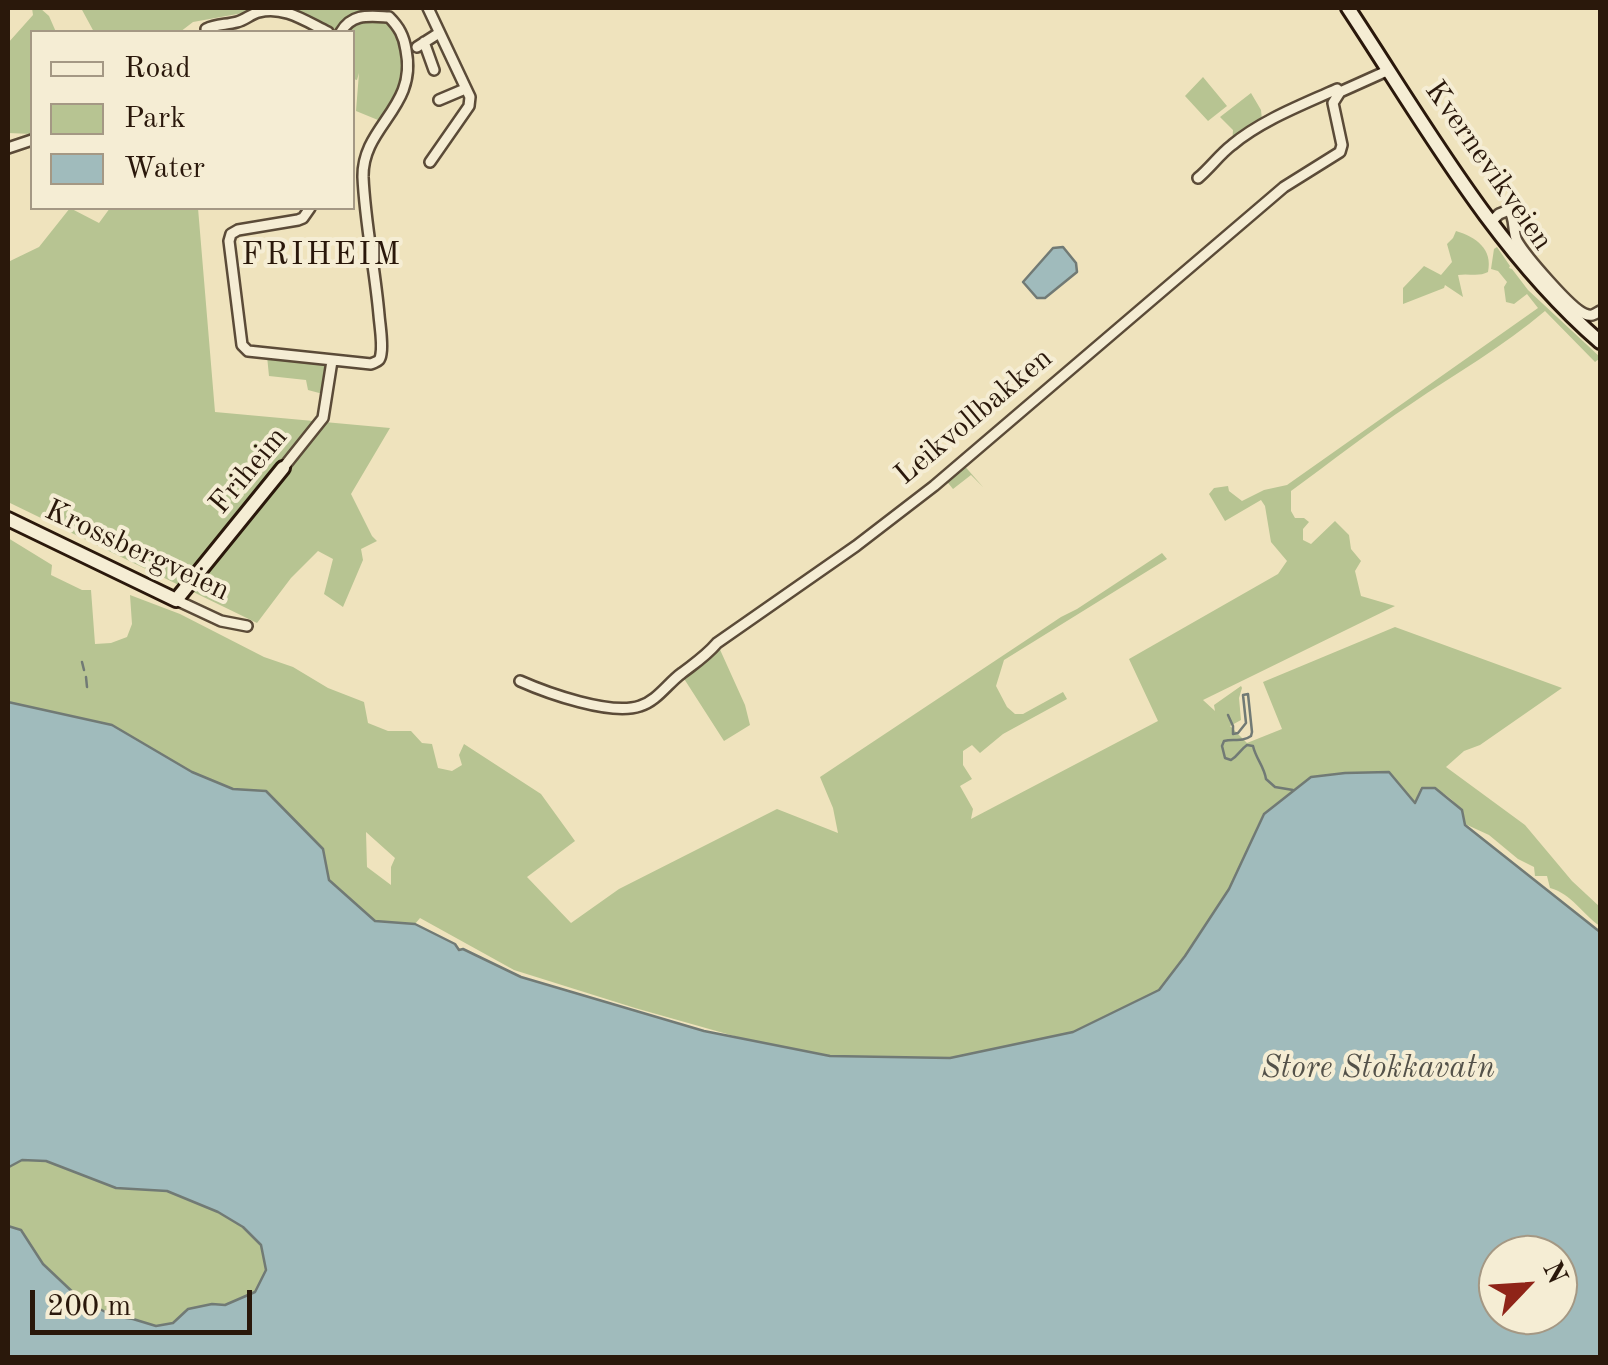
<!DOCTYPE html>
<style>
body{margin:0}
#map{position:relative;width:1608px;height:1365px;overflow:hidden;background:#efe3bd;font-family:"Old Standard TT",serif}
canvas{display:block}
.frame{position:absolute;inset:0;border:10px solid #2a180b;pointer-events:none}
.legend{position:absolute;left:30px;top:30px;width:325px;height:180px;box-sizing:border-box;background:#f5edd4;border:2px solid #a49884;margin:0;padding:12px 18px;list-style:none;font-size:30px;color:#2a180b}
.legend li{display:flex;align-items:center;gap:20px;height:50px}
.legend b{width:50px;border:2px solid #a49884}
.north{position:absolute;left:1478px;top:1235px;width:100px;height:100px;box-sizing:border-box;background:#f5edd4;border:2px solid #a49884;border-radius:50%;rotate:65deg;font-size:28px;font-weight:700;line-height:40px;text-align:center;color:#2a180b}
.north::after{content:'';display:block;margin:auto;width:35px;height:45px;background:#8f2418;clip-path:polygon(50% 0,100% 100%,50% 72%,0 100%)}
.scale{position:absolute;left:30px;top:1290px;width:222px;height:45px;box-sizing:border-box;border:5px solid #2a180b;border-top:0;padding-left:12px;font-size:30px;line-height:35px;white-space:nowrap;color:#2a180b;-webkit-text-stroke:8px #f5edd4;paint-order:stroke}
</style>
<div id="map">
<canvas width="1608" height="1365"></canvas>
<div class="frame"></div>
<ul class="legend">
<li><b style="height:12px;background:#f5edd4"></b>Road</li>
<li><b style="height:28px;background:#b7c492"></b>Park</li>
<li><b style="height:28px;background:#a0bbbc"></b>Water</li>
</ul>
<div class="north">N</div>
<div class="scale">200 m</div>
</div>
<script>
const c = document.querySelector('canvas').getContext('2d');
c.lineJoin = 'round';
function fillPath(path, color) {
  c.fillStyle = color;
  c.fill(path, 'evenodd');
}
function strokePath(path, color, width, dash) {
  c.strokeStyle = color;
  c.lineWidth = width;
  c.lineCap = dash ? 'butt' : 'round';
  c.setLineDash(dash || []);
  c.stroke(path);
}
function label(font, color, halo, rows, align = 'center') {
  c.font = font + ' "Old Standard TT",serif';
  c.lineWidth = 8;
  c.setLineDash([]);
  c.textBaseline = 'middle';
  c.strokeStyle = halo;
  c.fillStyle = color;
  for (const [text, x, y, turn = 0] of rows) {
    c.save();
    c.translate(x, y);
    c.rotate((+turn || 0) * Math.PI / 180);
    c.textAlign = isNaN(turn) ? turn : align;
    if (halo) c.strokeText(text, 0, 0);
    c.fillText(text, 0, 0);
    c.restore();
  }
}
fillPath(new Path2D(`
 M32,8h8l9,8 7,16h-24v102l-24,-1v-90l25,-28z
 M81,8h190l-78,14 -13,10h-86z
 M290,8h98l1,13 15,31 -3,38 -23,30 -22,-9 3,-38 -2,7 -4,-1 -1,-47h-12z
 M1203,77l24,29 -19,15 -23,-25z
 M1251,93l10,17 1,10 -30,25 1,-15 -13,-13z
 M1261,198l2,3 -301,262 21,24 -12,-12 -18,14 -9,-11 -11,7 -3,-3 324,-275z
 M70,208l29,15 11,-15h88l17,204 175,16 -39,66 21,42 5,5 -16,8 2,11 -20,47 -19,-13 9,-35 -15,-8 -27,27 -34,45 -249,-121v-240l31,-15z
 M1456,231c20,6 37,18 32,41 -9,5 -20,1 -30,3l5,22 -18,-12 -1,3 -41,16v-16l21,-22 17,9 11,-13 -5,-18 6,-6z
 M1497,247l13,19 -1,2 3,1 16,21 72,67 -1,2 -4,3 -50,-51c-42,36 -89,62 -134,93 -41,27 -80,58 -120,87v20l4,7h9l5,4 -6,7v11l8,4 24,-23 14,14 2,14 10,12 -6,10 6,25 34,10 -192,94 12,11 -1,-6 27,-19 1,2 -3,10 2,22 -11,6 17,17 35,-14 -19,-47 132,-55 167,61 -82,57 -16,6 -18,16 79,58 47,56 28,26v19c-18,-12 -28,-32 -50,-38l-3,-12h-12l-1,-9 -16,-8 -29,-24 -24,-11c-4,-21 -22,-36 -44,-37l-6,15 -26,-30 -77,5 -49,37 -34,75 -68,104 -88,42 -123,23h-127l-50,-11 -138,-39 -121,-38 -94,-52 -5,6 -40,-3 -46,-41 -6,-31 -57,-58 -33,-2 -41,-17 -80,-47 -104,-23v-164l44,27 -1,10 31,15h9l4,54 16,-1 16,-6 5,-13 -2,-29 50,19 84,43 29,10 35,21 36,14 4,21 20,8h23l11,12 10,1 6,24 14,3 10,-6 -3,-10 5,-11 77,50 34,47 -48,36 44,46 48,-34 158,-80 61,24 -5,-25 -13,-31 241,-160 16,-8 85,-56 5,6 -163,101 -8,26 11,21 8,7h8l40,-22 4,7 -64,35 -23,19 -8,-8 -9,6v14l9,14 -12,7 13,23 -2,10 187,-98 -29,-62 149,-85 9,-13 -16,-19 -6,-36 -4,-6 -36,21 -16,-27 5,-6 14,-2 1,5 13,10 22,-11 23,-5 251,-177 -11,-14 -13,10 -8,-2 -2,-15 3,-5 -9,-11 -7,-2 3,-20zM366,832l29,26 -4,9v18l-24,-18z
 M267,356l55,5 5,9 -4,24 -15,-4 -2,-10 -37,-4z
 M717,643l28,62 5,20 -26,16 -43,-67z
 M22,1160l24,1 69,27 51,3 52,21 25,14 18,19 5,25 -11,22 -30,13 -13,-1 -24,5 -15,14 -17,3 -23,-7 -20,-3 -34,-18 -36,-34 -22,-34 -13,-4v-55l1,-4z`), '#b7c492');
const water = new Path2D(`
 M1063,247l13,16 1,9 -32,26h-8l-14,-16 30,-34z
 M8,702l104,23 80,47 41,17 33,2 57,58 6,31 46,41 40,3 40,20 4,6 4,-1 58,28 183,54 126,25 120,2 123,-26 86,-42 26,-34 44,-67 35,-75 47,-37 34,-4 44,-1 26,31 7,-15h13l27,22 3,15 135,107v425h-1592v-131l13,4 22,34 36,34 34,18 20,3 23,7 17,-3 15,-14 24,-5 13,1 30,-13 11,-22 -5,-25 -18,-18 -25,-15 -51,-21 -51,-3 -70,-27 -24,-1 -13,7 -1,4zM1498,1255h60v60h-60z`);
fillPath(water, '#a0bbbc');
strokePath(water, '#717a75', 2.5);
strokePath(new Path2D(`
 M82,662l2,8
 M86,677l1,10
 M1228,715l5,11v8l5,-1 8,-10 -3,-28 5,-1 4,38 -1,4c-10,7 -17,2 -27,5l-2,5 3,12 6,2c8,-5 9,-10 16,-15l6,1c3,13 11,20 13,33l9,8 18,3`), '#717a75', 2.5);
const street = new Path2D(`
 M428,8l42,89 -1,9 -39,56
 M206,29c10,-5 20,-4 31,-7 8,-2 14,-8 22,-10 24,-7 48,10 69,20
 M424,42l10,28
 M417,47l22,-14
 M439,100l26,-11
 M8,148l24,-8
 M1198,178c12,-10 22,-24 34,-33 30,-25 70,-40 105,-56l3,3
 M310,208l-7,10 -5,2 -60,10 -7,4 -2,7 13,104 6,6 123,13c6,-3 9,-2 10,-10 2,-11 -1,-27 -2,-39 -4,-46 -14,-92 -16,-138 -1,-51 55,-69 43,-127 -2,-14 -7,-23 -17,-33 -20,-1 -37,-4 -48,15
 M1491,222l8,-8 10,-4c7,10 3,20 8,31 8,14 54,68 68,73 7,3 10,0 15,-3
 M283,468l40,-50 9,-57
 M176,600l45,21 26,5
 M520,681c27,12 91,35 120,25 17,-5 28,-23 42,-33 13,-10 24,-17 35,-30l139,-97 78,-60 350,-299 56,-35 2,-7 -9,-42 7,-11 49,-22`);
const secondary = new Path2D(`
 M1348,8c76,115 147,243 252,334
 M8,519l168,81 107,-132`);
strokePath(street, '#5b4b38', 14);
strokePath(secondary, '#2a180b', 18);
strokePath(street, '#f5edd4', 9);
strokePath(secondary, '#f5edd4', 12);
label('30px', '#2a180b', '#f5edd4', [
 ["Kvernevikveien",1488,166,55],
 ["Leikvollbakken",974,417,-40],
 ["Friheim",249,471,-50],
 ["Krossbergveien",137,551,25]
]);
c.letterSpacing = '2.5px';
label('32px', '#2a180b', '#f5edd4', [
 ["FRIHEIM",322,256]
]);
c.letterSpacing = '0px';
label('italic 32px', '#535149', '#f5edd4', [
 ["Store Stokkavatn",1378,1069]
]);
</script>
